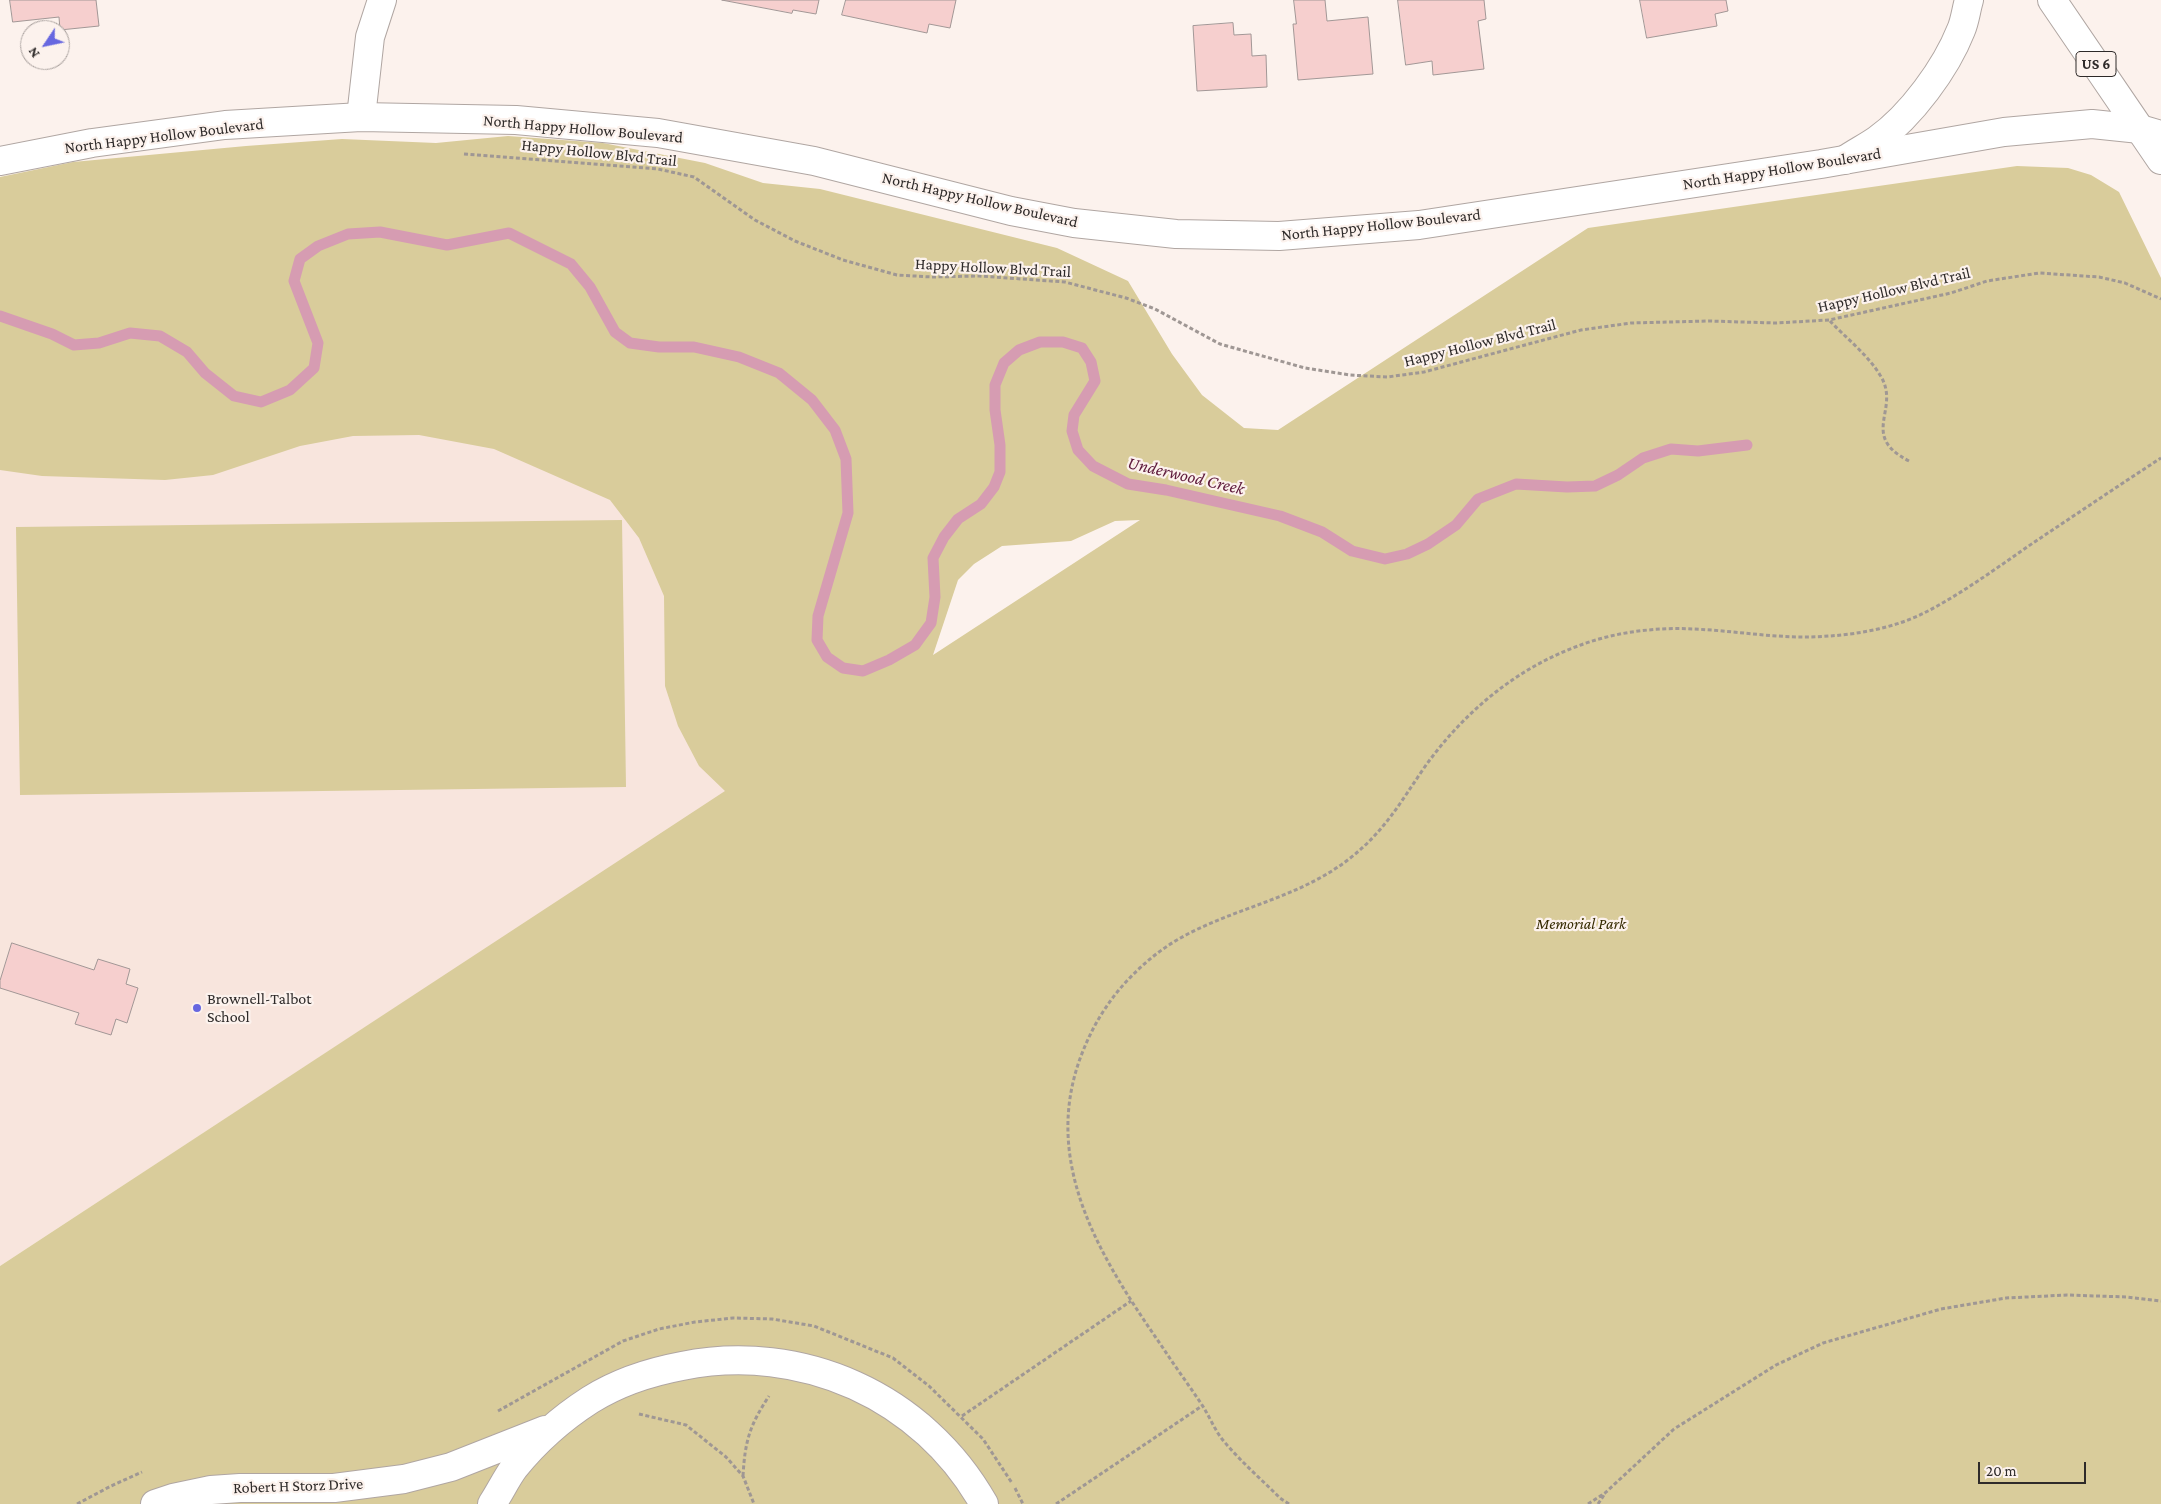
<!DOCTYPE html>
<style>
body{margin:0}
#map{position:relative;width:2161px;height:1504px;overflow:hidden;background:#fcf2ed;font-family:"Crimson Pro",serif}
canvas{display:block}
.north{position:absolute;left:20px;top:20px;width:50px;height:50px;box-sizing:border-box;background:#fcf2ed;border:1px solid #aaa29f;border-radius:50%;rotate:236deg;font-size:14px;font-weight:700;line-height:20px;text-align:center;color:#2e2a29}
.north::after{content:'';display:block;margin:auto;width:18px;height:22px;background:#6767e0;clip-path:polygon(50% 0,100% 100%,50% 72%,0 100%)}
.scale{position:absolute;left:1978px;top:1462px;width:108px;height:22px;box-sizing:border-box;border:2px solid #2e2a29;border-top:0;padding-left:6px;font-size:15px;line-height:18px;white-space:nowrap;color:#2e2a29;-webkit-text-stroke:4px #fcf2ed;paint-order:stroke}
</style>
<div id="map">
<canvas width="2161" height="1504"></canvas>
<div class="north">N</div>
<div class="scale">20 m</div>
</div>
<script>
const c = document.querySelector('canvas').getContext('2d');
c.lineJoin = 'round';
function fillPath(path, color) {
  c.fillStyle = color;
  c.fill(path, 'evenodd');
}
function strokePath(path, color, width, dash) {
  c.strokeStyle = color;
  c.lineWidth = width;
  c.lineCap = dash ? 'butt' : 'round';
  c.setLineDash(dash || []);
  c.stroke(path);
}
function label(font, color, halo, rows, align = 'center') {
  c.font = font + ' "Crimson Pro",serif';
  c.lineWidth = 4.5;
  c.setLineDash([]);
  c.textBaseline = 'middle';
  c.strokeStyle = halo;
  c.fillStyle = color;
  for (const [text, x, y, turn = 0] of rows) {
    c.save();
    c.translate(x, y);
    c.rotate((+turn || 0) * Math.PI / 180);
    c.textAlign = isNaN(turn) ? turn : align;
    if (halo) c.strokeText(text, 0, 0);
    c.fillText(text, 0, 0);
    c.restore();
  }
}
fillPath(new Path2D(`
 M0,389l493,26 138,86 157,250 -788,515z`), '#f8e5dd');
fillPath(new Path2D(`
 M508,136l95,7 102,20 58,20 57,6 237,59 71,33 44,73 30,41 42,33 34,2 310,-202 429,-62 51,2 23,7 28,17 42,86v1226h-2161v-238l725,-475 -26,-25 -21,-40 -13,-40 -1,-90 -25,-58 -29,-38 -116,-51 -75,-14 -66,1 -53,10 -87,29 -48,5 -123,-4 -42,-6v-293l73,-15 173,-16 96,-7 94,4zM1140,520l-207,135 25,-75 16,-16 28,-18 69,-5 44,-20z
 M622,520l4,267 -606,8 -4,-268z`), '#d9cc9b');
strokePath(new Path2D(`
 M0,316l52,18 22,11 25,-2 31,-10 30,3 27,16 18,21 29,23 27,6 29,-12 24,-22 4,-25 -24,-62 6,-22 18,-13 30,-12 32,-2 67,13 62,-12 62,31 19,23 25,45 15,11 29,4h35l45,10 40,16 33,27 23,30 11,29 2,54 -30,103 -1,24 10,17 16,11 20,3 26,-11 26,-15 16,-22 4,-26 -2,-39 11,-21 14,-18 23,-15 13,-17 6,-15v-27l-5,-35v-25l9,-22 15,-13 21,-8h23l19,6 9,14 4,19 -21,34 -2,16 6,19 15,16 35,18 38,6 114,26 42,16 30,19 33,8 22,-5 21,-10 28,-19 22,-26 38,-15 51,3 28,-1 23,-11 25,-17 28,-9 27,2 49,-6`), '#d69cb2', 11);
const building = new Path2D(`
 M10,0h86l3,26 -39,4 -1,-13 -46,5z
 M722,0h97l-3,14 -23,-4 -1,3z
 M846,0h110l-6,28 -21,-4 -2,9 -85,-18z
 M1294,0h31l2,21 41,-4 5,57 -75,6 -5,-56h3z
 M1398,0h86l2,19 -8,2 6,48 -51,6 -1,-14 -26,4z
 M1640,0h86l2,11 -13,3 2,12 -70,12z
 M1233,23l1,12 17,-1 1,22 14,-1 1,32 -70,4 -4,-65z
 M12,943l82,27 4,-11 32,10 -4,15 12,4 -11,35 -11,-4 -5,16 -36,-11 4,-11 -79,-25v-7z`);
fillPath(building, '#f6cfce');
strokePath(building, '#a29796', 1);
const minor = new Path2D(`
 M361,117l9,-80 12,-37
 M155,1504l18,-6 38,-8 29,-2h94l70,-9 47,-12 94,-37
 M492,1504c8,-12 14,-25 22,-36 21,-26 48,-50 76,-68 27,-17 60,-28 92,-34 120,-24 241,30 302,138`);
const tertiary = new Path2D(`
 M0,161l92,-18 133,-18 136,-8 155,3 142,13 156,28 197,50 63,12 102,11 103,2 140,-11 402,-61 183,-32 88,-8 48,5 21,6`);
const trunk = new Path2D(`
 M2052,0l109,160
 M1845,160c10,-7 22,-13 32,-20 34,-24 69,-72 84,-110 4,-9 5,-20 8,-30`);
strokePath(minor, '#b0a6a2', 30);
strokePath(tertiary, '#b0a6a2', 30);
strokePath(trunk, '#b0a6a2', 30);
strokePath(new Path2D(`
 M464,154l194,15 36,8 61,43 40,21 48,19 54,15 35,2 47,-1 86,6 61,16 29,11 65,35 85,24 45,7 37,2 37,-5 157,-42 50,-7 78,-2 66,2 54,-3 122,-27 36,-12 52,-8 60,4 26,6 36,16
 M1830,321c16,17 38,34 50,54 22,34 -22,60 29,86
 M498,1411l125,-70 36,-12 36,-7 38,-4 39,1 42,7 79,32 36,28 54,53 29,44
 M639,1414l47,11 40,32 17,19 11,28
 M962,1416l169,-115
 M743,1476c2,-36 7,-51 26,-80
 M1015,1488l8,16
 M77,1504l34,-18 31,-14
 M1056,1504l146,-98
 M1289,1504l-9,-6c-19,-19 -41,-38 -58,-59 -7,-9 -12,-21 -18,-31 -13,-20 -28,-40 -41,-60 -60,-87 -123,-183 -82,-292 16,-42 39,-73 74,-101 57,-45 135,-50 194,-96 35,-27 51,-56 75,-91 38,-54 91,-99 154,-122 36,-14 78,-19 116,-17 45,2 90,11 135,7 32,-2 68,-9 97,-24 37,-19 72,-45 107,-69 42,-28 85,-57 128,-85
 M1588,1504l17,-11 69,-64 102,-64 47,-22 118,-34 65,-11 61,-3 60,2 34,4
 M1598,1504l6,-9`), '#9f9794', 3, [4, 2.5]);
strokePath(minor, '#fff', 28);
strokePath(tertiary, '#fff', 28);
strokePath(trunk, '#fff', 28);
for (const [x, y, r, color] of [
 [197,1008,5,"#6767e0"]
]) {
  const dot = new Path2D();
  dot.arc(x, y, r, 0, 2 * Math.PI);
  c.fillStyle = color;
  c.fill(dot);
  strokePath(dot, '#fcf2ed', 2);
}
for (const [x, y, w] of [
 [2096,64,40]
]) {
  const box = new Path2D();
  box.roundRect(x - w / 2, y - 12.5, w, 25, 4);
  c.fillStyle = '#fcf2ed';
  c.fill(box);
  strokePath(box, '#2e2a29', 1);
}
label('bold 15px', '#2e2a29', null, [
 ["US 6",2096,64]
]);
label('16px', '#2e2a29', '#fcf2ed', [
 ["North Happy Hollow Boulevard",583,129,5],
 ["North Happy Hollow Boulevard",164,136,-7],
 ["Happy Hollow Blvd Trail",599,153,6],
 ["North Happy Hollow Boulevard",1782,169,-9],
 ["North Happy Hollow Boulevard",980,200,13],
 ["North Happy Hollow Boulevard",1381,225,-6],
 ["Happy Hollow Blvd Trail",993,268,3],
 ["Happy Hollow Blvd Trail",1894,290,-13],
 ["Happy Hollow Blvd Trail",1480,343,-14],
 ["Robert H Storz Drive",298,1486,-2]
]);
label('italic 16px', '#352a00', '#fcf2ed', [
 ["Memorial Park",1581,924]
]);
label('16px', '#2e2a29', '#fcf2ed', [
 ["Brownell-Talbot",207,999],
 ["School",207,1017]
], 'left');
label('italic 18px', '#5e1a3b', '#fcf2ed', [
 ["Underwood Creek",1186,476,13]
]);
</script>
